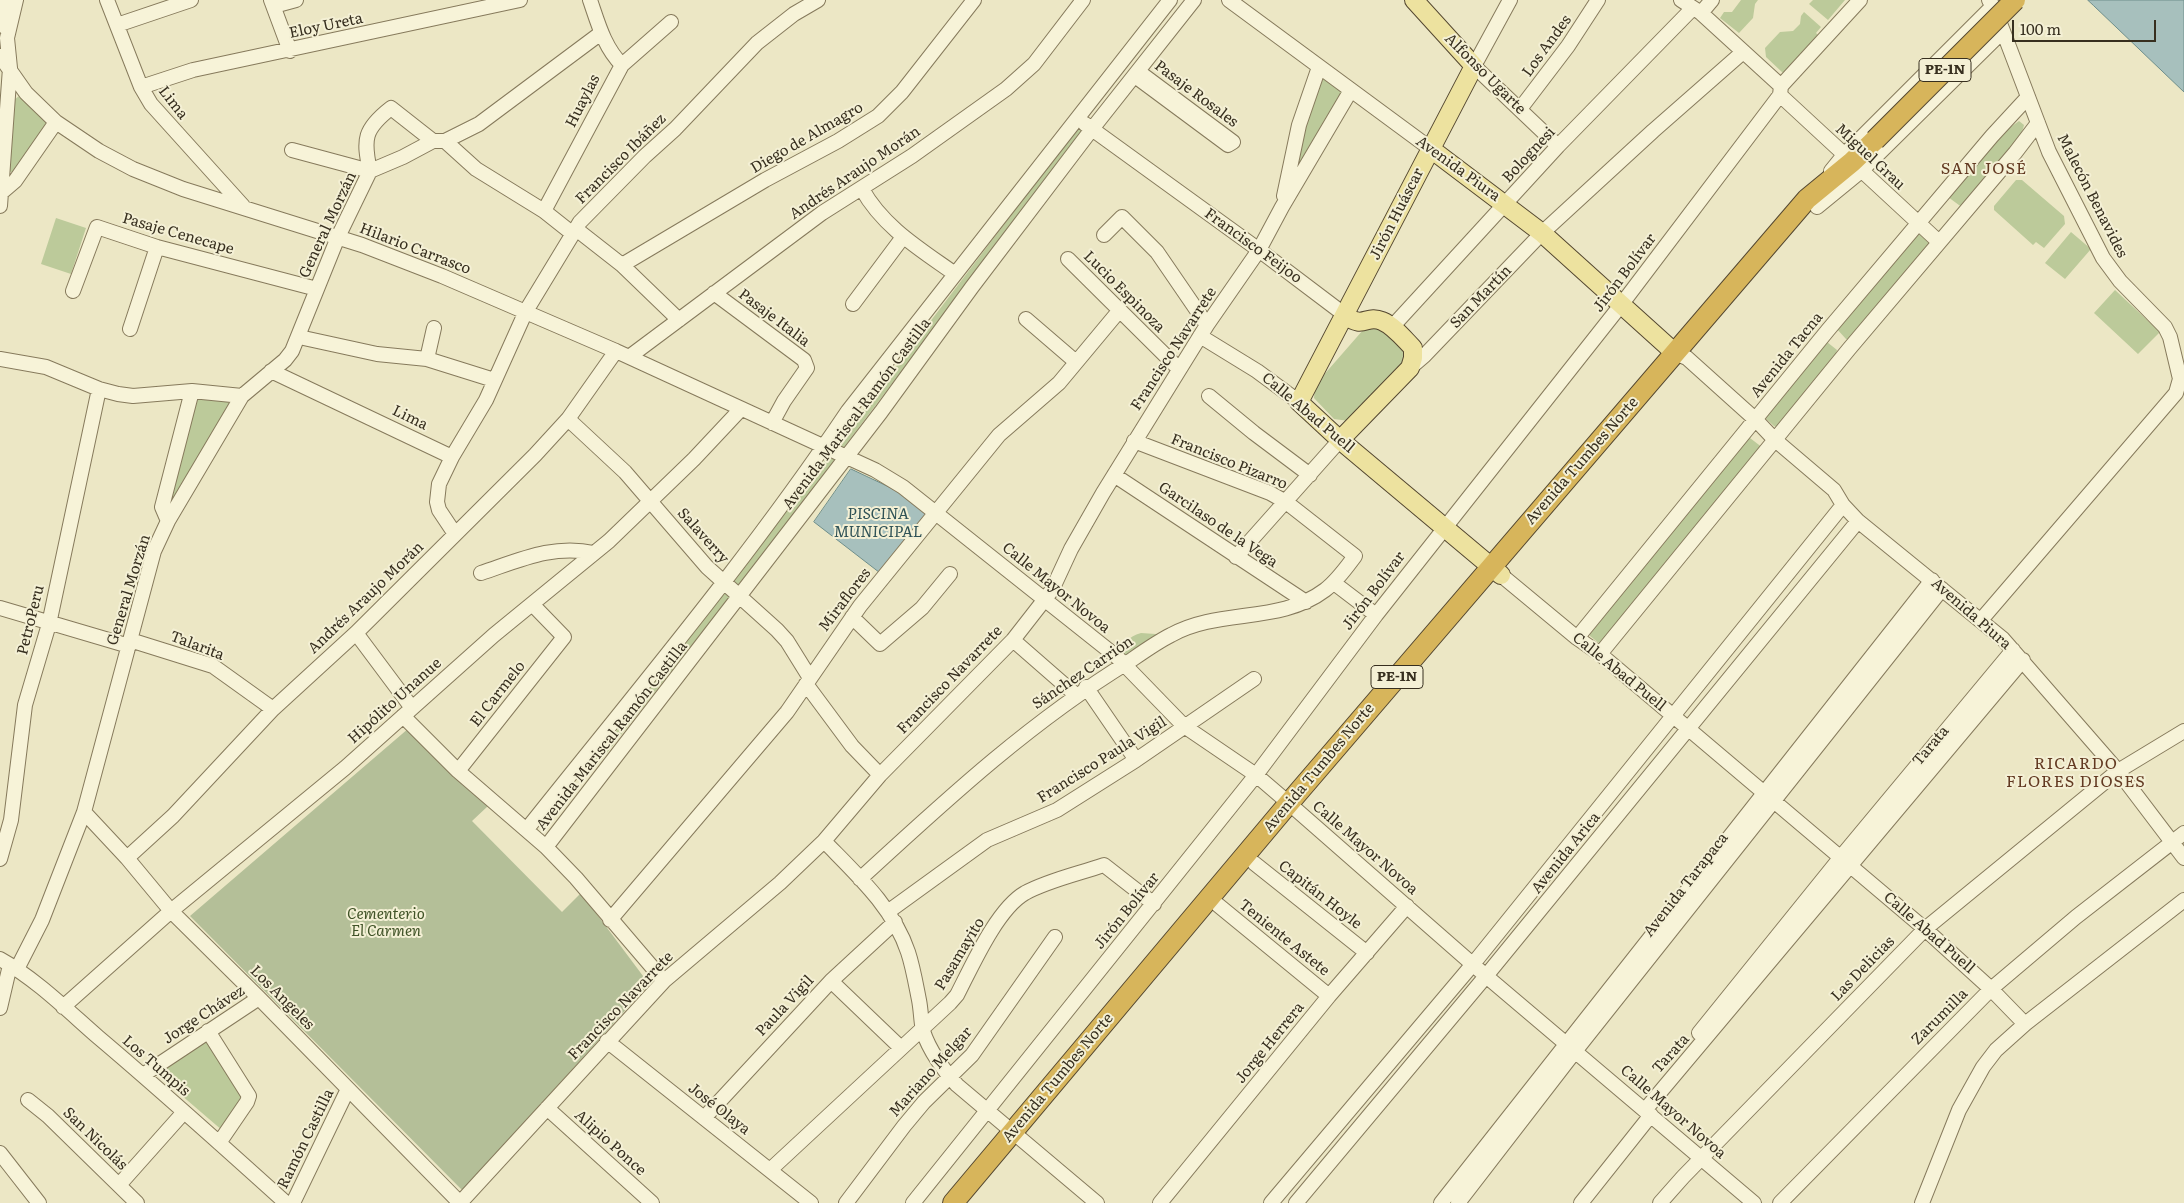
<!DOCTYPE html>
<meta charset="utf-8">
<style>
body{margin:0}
#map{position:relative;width:2184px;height:1203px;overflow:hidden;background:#ece7c5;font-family:Literata,serif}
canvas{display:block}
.scale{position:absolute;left:2012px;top:20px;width:144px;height:22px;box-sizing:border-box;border:2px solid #372f1f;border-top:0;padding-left:6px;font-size:15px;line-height:18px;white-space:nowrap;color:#372f1f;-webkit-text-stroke:4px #f4f0d5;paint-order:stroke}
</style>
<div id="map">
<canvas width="2184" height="1203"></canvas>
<div class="scale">100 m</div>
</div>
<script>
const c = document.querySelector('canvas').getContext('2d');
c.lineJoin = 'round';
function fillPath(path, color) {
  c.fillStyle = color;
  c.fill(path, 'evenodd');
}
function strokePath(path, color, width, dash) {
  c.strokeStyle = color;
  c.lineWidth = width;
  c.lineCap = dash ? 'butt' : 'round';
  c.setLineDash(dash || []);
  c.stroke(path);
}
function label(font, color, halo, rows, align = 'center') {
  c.font = font + ' Literata,serif';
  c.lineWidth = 4;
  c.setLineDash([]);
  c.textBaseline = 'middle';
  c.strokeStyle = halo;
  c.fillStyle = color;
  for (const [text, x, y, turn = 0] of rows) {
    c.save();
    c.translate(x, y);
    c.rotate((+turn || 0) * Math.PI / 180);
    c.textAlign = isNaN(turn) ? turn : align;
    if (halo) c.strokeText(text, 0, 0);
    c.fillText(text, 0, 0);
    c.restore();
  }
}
fillPath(new Path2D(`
 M1741,0h17l-3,4 -2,14 -14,15 -19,-15 4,-6h8z
 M1813,0h32l-17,20 -19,-16z
 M1804,12l17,15 -5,6 5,5 -35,36 -3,-1 -17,-16 -1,-9 15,-16 13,-1 7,-7 1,-8z
 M1319,75l5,1 21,18 -49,76 -3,1z
 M19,96l32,28 -38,48h-2l-3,-2 6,-70z
 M2019,121l5,4 -1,4 -10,22 -50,57 -15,-11 50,-61z
 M1082,122l5,4 -352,465 -6,-5z
 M2016,180h6l42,36 1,8 -21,24 -8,-6 -3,3 -39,-35v-4z
 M56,218l30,10 -15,46 -30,-10z
 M2071,232l20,17 -26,30 -20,-16z
 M1918,233l13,11 -81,96 -4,-1 -10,-11z
 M2115,290l45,42 -22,22 -44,-41z
 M1376,325l32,23 -2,12 -57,61 -15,-2 -20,-21 1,-13 48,-55z
 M1827,342l10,8 -2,8 -59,69 -2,-1 -10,-9z
 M194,396l36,4v2l-57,103 -7,2z
 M1747,438h3l13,10 -163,196 -10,-8 -1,-4z
 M727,588l6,5 -138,175 -4,-4z
 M1141,633l29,2 -47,30 -6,-8c5,-11 11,-21 24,-24z
 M206,1041l38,57 -21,33 -64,-55 1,-6z`), '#bcca9a');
fillPath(new Path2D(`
 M409,728l79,78 -16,15 90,91 19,-19 68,91 -186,207 -273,-275z`), '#b4bf98');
const water = new Path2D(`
 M2088,0h96v92l-90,-86z
 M851,469l53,25 29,23 -49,59 -70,-54z`);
fillPath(water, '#a7c0bd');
strokePath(water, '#6e8e8b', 1);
const minor = new Path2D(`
 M3,0l3,28
 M107,0l34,87 10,17 92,102
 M271,0l19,51
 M590,0c8,23 14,47 32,65
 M1229,0l202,149
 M1510,0l-36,66 84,80
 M1681,0l20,13 80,73
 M274,6l22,-6
 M1701,13l11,-13
 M117,25l74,-25
 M0,56l26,37 30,29 43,29 34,18 50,20 179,56 80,31 174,75 259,119 28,17 214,170 67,69 72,49 28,24 202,177 268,227
 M1135,76l93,69 5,-3 -94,-70
 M141,87l52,-17 327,-70
 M1780,95l159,147
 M1520,109l48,-63 30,-46
 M1085,124l174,126 86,65
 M445,141l31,28 68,42 29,23
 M292,150l78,21 33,-14 30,-16h12l34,-17 122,-91
 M370,171c-7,-32 -6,-42 21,-63l42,33
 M1831,171l13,-16 149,-149
 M862,189c21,38 58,60 93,85
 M1,193l14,-12 41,-59
 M1284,196l15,-71 20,-58
 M0,206l10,-138 -3,-30 9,-38
 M1817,207l44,-36 142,-140
 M544,211l78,-146 49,-43
 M576,229l46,36 57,55
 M1104,235l18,-18 35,35 50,73
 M1068,259l111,110
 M622,265l143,-85 73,-39 40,-25 24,-24 72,-92
 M73,291l24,-64 60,20 160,42
 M714,293l90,67 3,8 -23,33 -12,22
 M853,304l50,-67
 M1026,319l50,43
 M1392,327l166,-181 135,-138
 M130,329l27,-82
 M1200,336l57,35 42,31
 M299,337l78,17 50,5 67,21
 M1675,353l12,5 69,62 18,19 60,51 9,15 15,16 145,118 115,132 66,87
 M629,357l193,-144 90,-57 94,-67 28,-25 49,-64
 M0,359l46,8 53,22 19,5 15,2 59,-5 50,5
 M427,359l7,-31
 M1410,368l14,-12 118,-123 111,-102 90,-79
 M271,371l181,86
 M1209,396l45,37 56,42
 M568,419l57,53 82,95 70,63 10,11 23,37
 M1114,475l192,127
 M168,521l-6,-14 30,-116
 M455,534l-16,-24 -2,-8 2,-18 13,-27 34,-57 40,-89 54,-89 65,-66 30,-27 82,-86 37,-29 24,-14
 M1236,557l104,-117
 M481,573c39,-13 72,-29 113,-20
 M1501,575l76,63 23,16 325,275 66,60 34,35
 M1334,583l42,32
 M0,608l129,38
 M852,617l28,27 42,-36 28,-34
 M1981,620l195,-227 4,-14 -10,-42 -5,-10 -45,-46 -17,-23 -54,-106 -46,-121 -10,-25 -4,-6
 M356,633l56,75
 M1577,638l251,-308 164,-194 36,-39
 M130,640l83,26 60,43
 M1013,640l63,55
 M1600,654l249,-305 166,-196 23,-30
 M806,684l46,62 28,29
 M1086,687l50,73
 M403,716l55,55 88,76 30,31 88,103
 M458,771l106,-134 -32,-33
 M84,812l43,46 44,53 88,87 201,205
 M527,829c109,-137 223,-272 321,-418l322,-411
 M824,841c32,33 69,66 84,111 5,15 8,33 11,48 2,10 2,21 4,31 6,19 21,40 34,54l140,118
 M546,847l335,-435 91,-125 120,-158 102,-129
 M127,858l46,-42 100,-107 83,-76 179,-178 33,-36 48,-68
 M0,859l11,-39 14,-115 24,-81 50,-235
 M1254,863l113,90
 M860,879c86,-79 170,-157 270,-218 13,-9 27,-19 41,-26 49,-27 109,-11 154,-45 12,-9 21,-22 30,-34l-69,-54 -16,-9 -136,-52
 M1218,905l111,91
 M889,911l98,-71 70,-30 79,-50 118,-81
 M610,920l177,-208 73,-106 139,-171 60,-52 60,-72
 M0,959c36,20 67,51 98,78 64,54 126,110 188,166
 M17,969l25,-49 42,-108 70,-261 14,-30 74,-125 43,-36 7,-9 46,-114 32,-66
 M831,981l70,67
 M63,1007l108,-96 174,-143 149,-133 115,-94 85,-82 46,-49
 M0,1008l10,-43
 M208,1031l41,65 -2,6 -28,41
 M1699,1033l142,-176 172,-207
 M607,1041l204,162
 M143,1075l116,-77
 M28,1100l20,16 89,87
 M547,1108l105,95
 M1645,1110l378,-450
 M704,1118l127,-137 64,-59
 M0,1153l39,50
 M770,1170l180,-167 7,-8c15,-29 40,-86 68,-102 24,-13 53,-19 79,-28l50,39
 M119,1185l65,-73
 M293,1203l55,-114
 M460,1203l204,-222 116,-98 44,-42 56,-66 133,-135 39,-50 19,-41 32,-56 104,-168 52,-75 23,-43 69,-117
 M846,1203l58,-77 20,-24 48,-47 83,-118
 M913,1203l343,-428 120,-160 245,-310 159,-210 1,-9 79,-86
 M1160,1203l169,-207 78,-90
 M1271,1203l202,-239 370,-459
 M1296,1203l190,-227 372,-455
 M1441,1203l491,-623
 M1458,1203l118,-153 366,-461
 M1581,1203l70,-88
 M1660,1203l23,-26 242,-248 193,-158 66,-40
 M1780,1203l211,-214 85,-72 108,-84
 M1922,1203l37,-93 24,-43 13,-17 29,-26 159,-124`);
const major = new Path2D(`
 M1414,0l60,66 -175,336 41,38 161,135
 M1431,149l111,84 133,120
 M1340,440l70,-72 3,-10v-10c-9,-9 -19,-22 -31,-27 -16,-7 -18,9 -37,-6`);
const highway = new Path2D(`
 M953,1203l336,-400 518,-604 45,-37 23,-22`);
strokePath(minor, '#867a5c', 16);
strokePath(major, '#544730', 20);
strokePath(highway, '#544730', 22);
strokePath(minor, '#f7f3d8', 14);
strokePath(major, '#ede29f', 18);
strokePath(highway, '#d7b55b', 20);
const highwayBridge = new Path2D(`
 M1875,140l140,-140`);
strokePath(highwayBridge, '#544730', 22, []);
strokePath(highwayBridge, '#d7b55b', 20);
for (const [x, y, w] of [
 [1945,70,52],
 [1397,677,52]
]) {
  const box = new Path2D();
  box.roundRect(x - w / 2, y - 11.5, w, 23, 4);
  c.fillStyle = '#f4f0d5';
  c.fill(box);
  strokePath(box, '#372f1f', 1);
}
label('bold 14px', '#372f1f', null, [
 ["PE-1N",1945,70],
 ["PE-1N",1397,677]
]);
label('15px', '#372f1f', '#f4f0d5', [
 ["Eloy Ureta",326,26,-12],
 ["Los Andes",1547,46,-54],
 ["Alfonso Ugarte",1485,74,45],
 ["Pasaje Rosales",1196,94,37],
 ["Huaylas",583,101,-63],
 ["Lima",173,103,52],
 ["Diego de Almagro",807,138,-30],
 ["Bolognesi",1529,155,-47],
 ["Miguel Grau",1870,157,43],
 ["Francisco Ibáñez",621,159,-45],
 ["Avenida Piura",1458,169,36],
 ["Andrés Araujo Morán",855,173,-34],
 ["Malecón Benavides",2092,196,63],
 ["Jirón Huáscar",1397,214,-63],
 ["General Morzán",328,225,-65],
 ["Pasaje Cenecape",178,234,16],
 ["Francisco Feijoo",1253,246,36],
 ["Hilario Carrasco",415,249,21],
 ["Jirón Bolívar",1625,273,-53],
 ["Lucio Espinoza",1124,292,45],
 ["San Martín",1481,297,-46],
 ["Pasaje Italia",774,318,37],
 ["Francisco Navarrete",1174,349,-57],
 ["Avenida Tacna",1787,355,-51],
 ["Calle Abad Puell",1308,413,40],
 ["Avenida Mariscal Ramón Castilla",857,414,-53],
 ["Lima",410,418,26],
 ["Avenida Tumbes Norte",1582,461,-49],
 ["Francisco Pizarro",1229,462,22],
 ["Garcilaso de la Vega",1218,525,34],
 ["Salaverry",703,536,48],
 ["Calle Mayor Novoa",1056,588,39],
 ["General Morzán",129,590,-73],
 ["Jirón Bolívar",1374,591,-53],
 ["Andrés Araujo Morán",366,598,-44],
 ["Miraflores",845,600,-53],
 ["Avenida Piura",1971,614,41],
 ["PetroPeru",31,620,-76],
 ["Talarita",197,646,21],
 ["Calle Abad Puell",1619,672,39],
 ["Sánchez Carrión",1083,673,-34],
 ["Francisco Navarrete",950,680,-46],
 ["El Carmelo",498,694,-52],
 ["Hipólito Unanue",395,701,-42],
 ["Avenida Mariscal Ramón Castilla",612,736,-52],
 ["Tarata",1931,746,-50],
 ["Francisco Paula Vigil",1102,760,-32],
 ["Avenida Tumbes Norte",1319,768,-50],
 ["Calle Mayor Novoa",1365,848,41],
 ["Avenida Arica",1566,853,-51],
 ["Avenida Tarapaca",1686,885,-52],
 ["Capitán Hoyle",1320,895,38],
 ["Jirón Bolívar",1127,911,-51],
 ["Calle Abad Puell",1929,933,41],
 ["Teniente Astete",1284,938,39],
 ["Pasamayito",960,954,-59],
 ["Las Delicias",1863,969,-46],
 ["Los Angeles",282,998,45],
 ["Francisco Navarrete",621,1006,-46],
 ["Paula Vigil",785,1006,-47],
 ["Jorge Chávez",204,1015,-33],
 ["Zarumilla",1940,1017,-45],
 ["Jorge Herrera",1270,1043,-51],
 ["Tarata",1671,1054,-48],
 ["Los Tumpis",156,1066,41],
 ["Mariano Melgar",931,1072,-48],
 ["Avenida Tumbes Norte",1058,1078,-50],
 ["José Olaya",719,1109,38],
 ["Calle Mayor Novoa",1673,1112,41],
 ["San Nicolás",95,1139,44],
 ["Ramón Castilla",306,1139,-64],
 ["Alipio Ponce",610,1143,42]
]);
label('italic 15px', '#405327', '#f4f0d5', [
 ["Cementerio",386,915],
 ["El Carmen",386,932]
]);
c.letterSpacing = '1px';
label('16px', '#623921', '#f4f0d5', [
 ["SAN JOSÉ",1984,169],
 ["RICARDO",2076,764],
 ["FLORES DIOSES",2076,782]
]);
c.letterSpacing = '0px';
label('italic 16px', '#2f5256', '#f4f0d5', [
 ["PISCINA",878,514],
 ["MUNICIPAL",878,532]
]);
</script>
